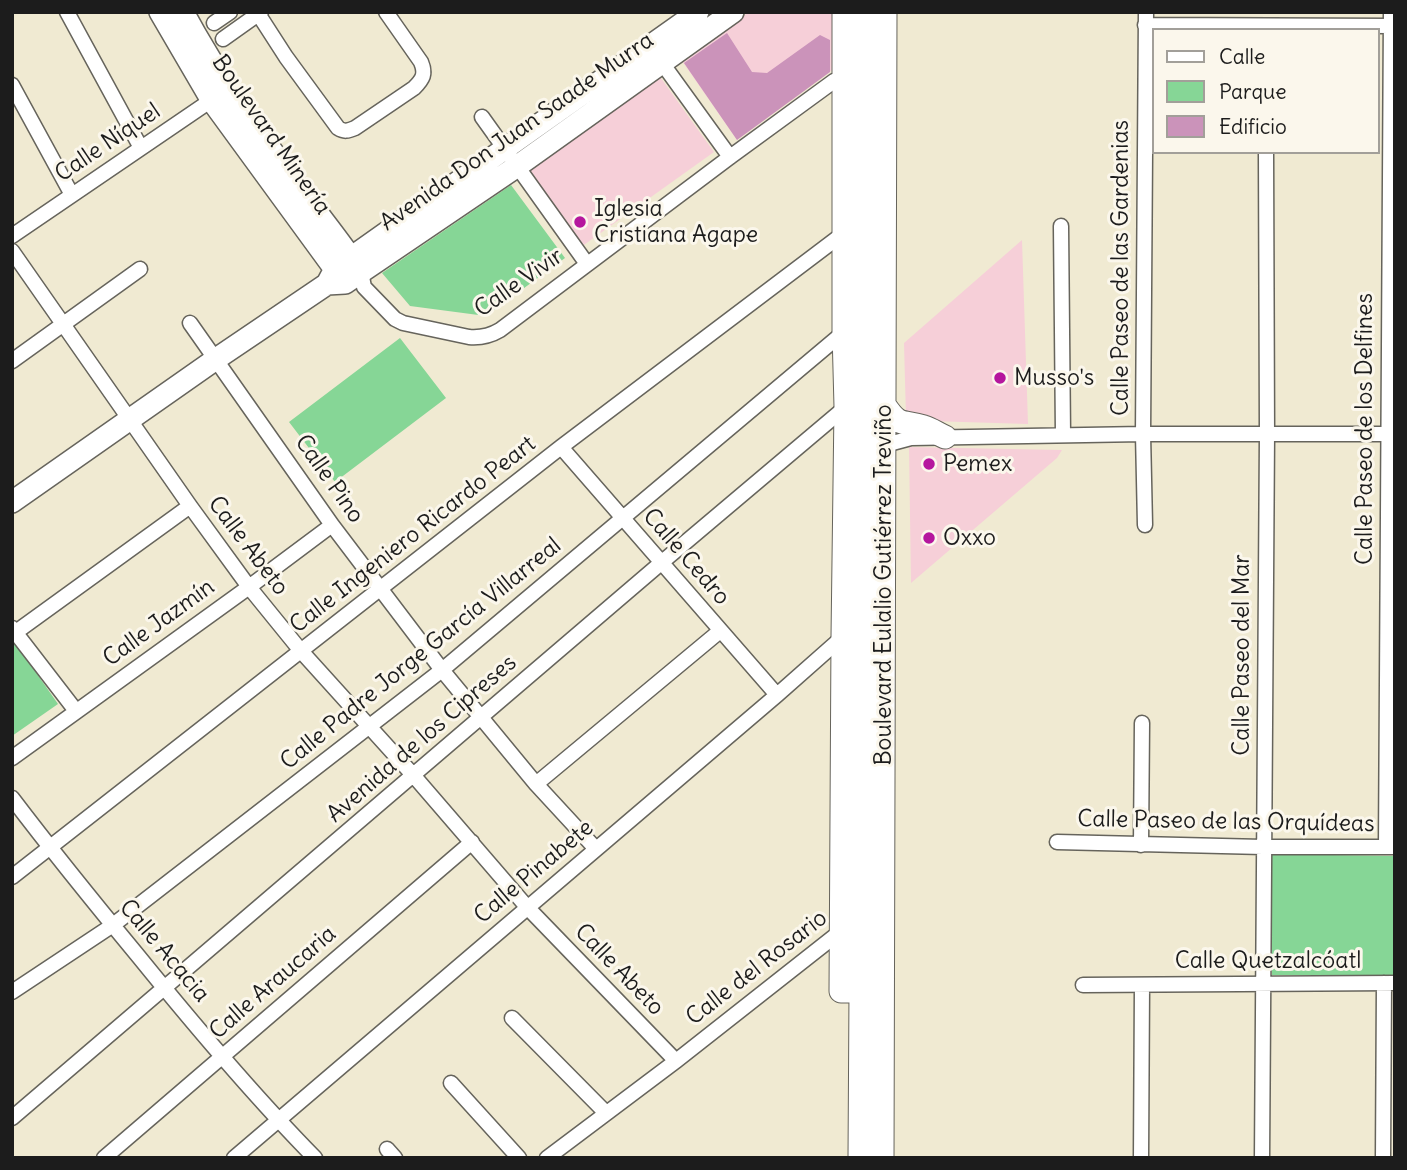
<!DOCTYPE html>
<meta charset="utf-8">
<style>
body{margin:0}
#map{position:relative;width:1407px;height:1170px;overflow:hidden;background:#f0ead2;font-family:Delius,sans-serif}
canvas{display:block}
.frame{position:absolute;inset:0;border:14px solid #1c1c1c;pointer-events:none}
.legend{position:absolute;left:1152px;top:28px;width:228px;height:126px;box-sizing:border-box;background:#fbf7ec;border:2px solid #a29f99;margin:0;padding:9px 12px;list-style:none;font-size:21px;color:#1c1c1c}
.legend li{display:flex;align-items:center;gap:14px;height:35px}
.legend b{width:35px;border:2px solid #a29f99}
</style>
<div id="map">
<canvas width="1407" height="1170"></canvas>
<div class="frame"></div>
<ul class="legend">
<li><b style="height:9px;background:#fff"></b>Calle</li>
<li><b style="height:19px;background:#86d696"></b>Parque</li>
<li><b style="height:19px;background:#cb93ba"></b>Edificio</li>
</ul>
</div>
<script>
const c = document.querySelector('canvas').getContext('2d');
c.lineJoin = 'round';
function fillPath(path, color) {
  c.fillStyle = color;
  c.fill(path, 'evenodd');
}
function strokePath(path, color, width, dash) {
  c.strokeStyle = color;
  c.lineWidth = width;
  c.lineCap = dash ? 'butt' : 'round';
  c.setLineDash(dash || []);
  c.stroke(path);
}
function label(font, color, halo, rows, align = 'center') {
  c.font = font + ' Delius,sans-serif';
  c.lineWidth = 6;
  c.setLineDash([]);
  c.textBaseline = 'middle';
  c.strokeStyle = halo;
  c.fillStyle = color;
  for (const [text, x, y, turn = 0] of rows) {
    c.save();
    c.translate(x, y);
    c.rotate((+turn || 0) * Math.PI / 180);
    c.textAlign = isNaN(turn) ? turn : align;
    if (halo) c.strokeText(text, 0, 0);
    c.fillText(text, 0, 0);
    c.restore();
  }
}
fillPath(new Path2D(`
 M749,12h87l-1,56 -98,72 -55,-79z
 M658,74l56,78 -133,95 -57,-79z
 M1022,240l6,184 -98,-3 -24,-3 -2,-75z
 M909,447l153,3 -5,8 -146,125z`), '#f6cfd8');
fillPath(new Path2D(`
 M511,185l54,73 -79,58 -76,-10 -28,-33z
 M400,338l46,60 -111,84 -46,-60z
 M12,638l46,66 -46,32z
 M1271,854l124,2v119h-123z`), '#86d696');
fillPath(new Path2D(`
 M727,33l25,39 15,1 53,-38 10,5v32l-93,68 -53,-77z`), '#cb93ba');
const street = new Path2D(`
 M67,12l74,136
 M257,12l29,45 52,71c6,4 10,3 17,0l59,-40c9,-9 12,-14 7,-26l-35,-50
 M214,23l16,-11
 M1145,25l250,1
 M223,39l38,-27
 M657,56l73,101
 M12,85l60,110
 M482,117l105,147
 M1061,226l2,209
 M12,236l204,-139
 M12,251l178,255 59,81 52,64 113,125 113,131 149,154
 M361,272l3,15 31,32 8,4 66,14c12,1 21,-1 31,-7l230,-173 104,-76 15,-5
 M190,323l142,202 110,145 94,114 60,65
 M12,361l128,-92
 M885,445l26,-7 232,-4h252
 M561,447l216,248
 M1145,525l-2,-91 3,-422
 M12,628l64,83
 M16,632l174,-126
 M12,758l237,-171 83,-62
 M536,784l184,-153
 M12,798c41,54 84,107 127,159 56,69 113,137 176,201
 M1057,842l206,5h132
 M1141,845l1,-122
 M1386,847l5,-835
 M12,877l549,-430 283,-214
 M1083,985l312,-2
 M12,992l101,-67 329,-255 402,-338
 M512,1018l94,95
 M451,1083l68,75
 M12,1118l649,-555 186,-157
 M387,1149l8,9
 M104,1158l368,-316
 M234,1158l543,-463 69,-61
 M547,1158l129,-97 169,-133
 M1141,1158l1,-173
 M1262,1158l5,-724 -1,-282
 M1383,1158l1,-175`);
const secondary = new Path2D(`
 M160,12l52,89 130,178
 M183,12c35,65 80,128 124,187 17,23 35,45 51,69
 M327,284l18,-1 16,-11 155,-105 217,-155
 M12,502l204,-143 111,-75 8,-15 363,-257`);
const primary = new Path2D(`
 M844,12v320l2,75 -3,230 -2,354h18
 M885,406c15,22 17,14 39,21 7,2 14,7 21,10
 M860,1158l4,-667v-479
 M882,1158l3,-1146`);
strokePath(street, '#66645c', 17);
strokePath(secondary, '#66645c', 24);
strokePath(primary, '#66645c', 25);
strokePath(street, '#fff', 14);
strokePath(secondary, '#fff', 21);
strokePath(primary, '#fff', 23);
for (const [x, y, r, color] of [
 [580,222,7,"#b5179e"],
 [1000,378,7,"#b5179e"],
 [929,464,7,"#b5179e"],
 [929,538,7,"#b5179e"]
]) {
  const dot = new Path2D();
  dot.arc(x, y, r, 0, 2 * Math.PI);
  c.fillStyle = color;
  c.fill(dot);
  strokePath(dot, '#fbf7ec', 2.5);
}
label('23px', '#1c1c1c', '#fbf7ec', [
 ["Avenida Don Juan Saade Murra",517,132,-35],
 ["Boulevard Minería",271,135,55],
 ["Calle Níquel",108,143,-34],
 ["Calle Paseo de las Gardenias",1121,268,-90],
 ["Calle Vivir",519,283,-35],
 ["Calle Paseo de los Delfines",1365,429,-90],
 ["Calle Pino",329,479,55],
 ["Calle Ingeniero Ricardo Peart",413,535,-38],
 ["Calle Abeto",248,546,53],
 ["Calle Cedro",686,557,49],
 ["Boulevard Eulalio Gutiérrez Treviño",884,585,-90],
 ["Calle Jazmín",159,623,-36],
 ["Calle Padre Jorge García Villarreal",421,654,-39],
 ["Calle Paseo del Mar",1242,655,-90],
 ["Avenida de los Cipreses",422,739,-41],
 ["Calle Paseo de las Orquídeas",1226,822,1],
 ["Calle Pinabete",534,872,-40],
 ["Calle Acacia",164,951,50],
 ["Calle Quetzalcóatl",1268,961],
 ["Calle del Rosario",757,968,-38],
 ["Calle Abeto",619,970,46],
 ["Calle Araucaria",273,983,-41]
]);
label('23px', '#1c1c1c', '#fbf7ec', [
 ["Iglesia",594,209],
 ["Cristiana Agape",594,235],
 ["Musso's",1014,378],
 ["Pemex",943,464],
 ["Oxxo",943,538]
], 'left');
</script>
